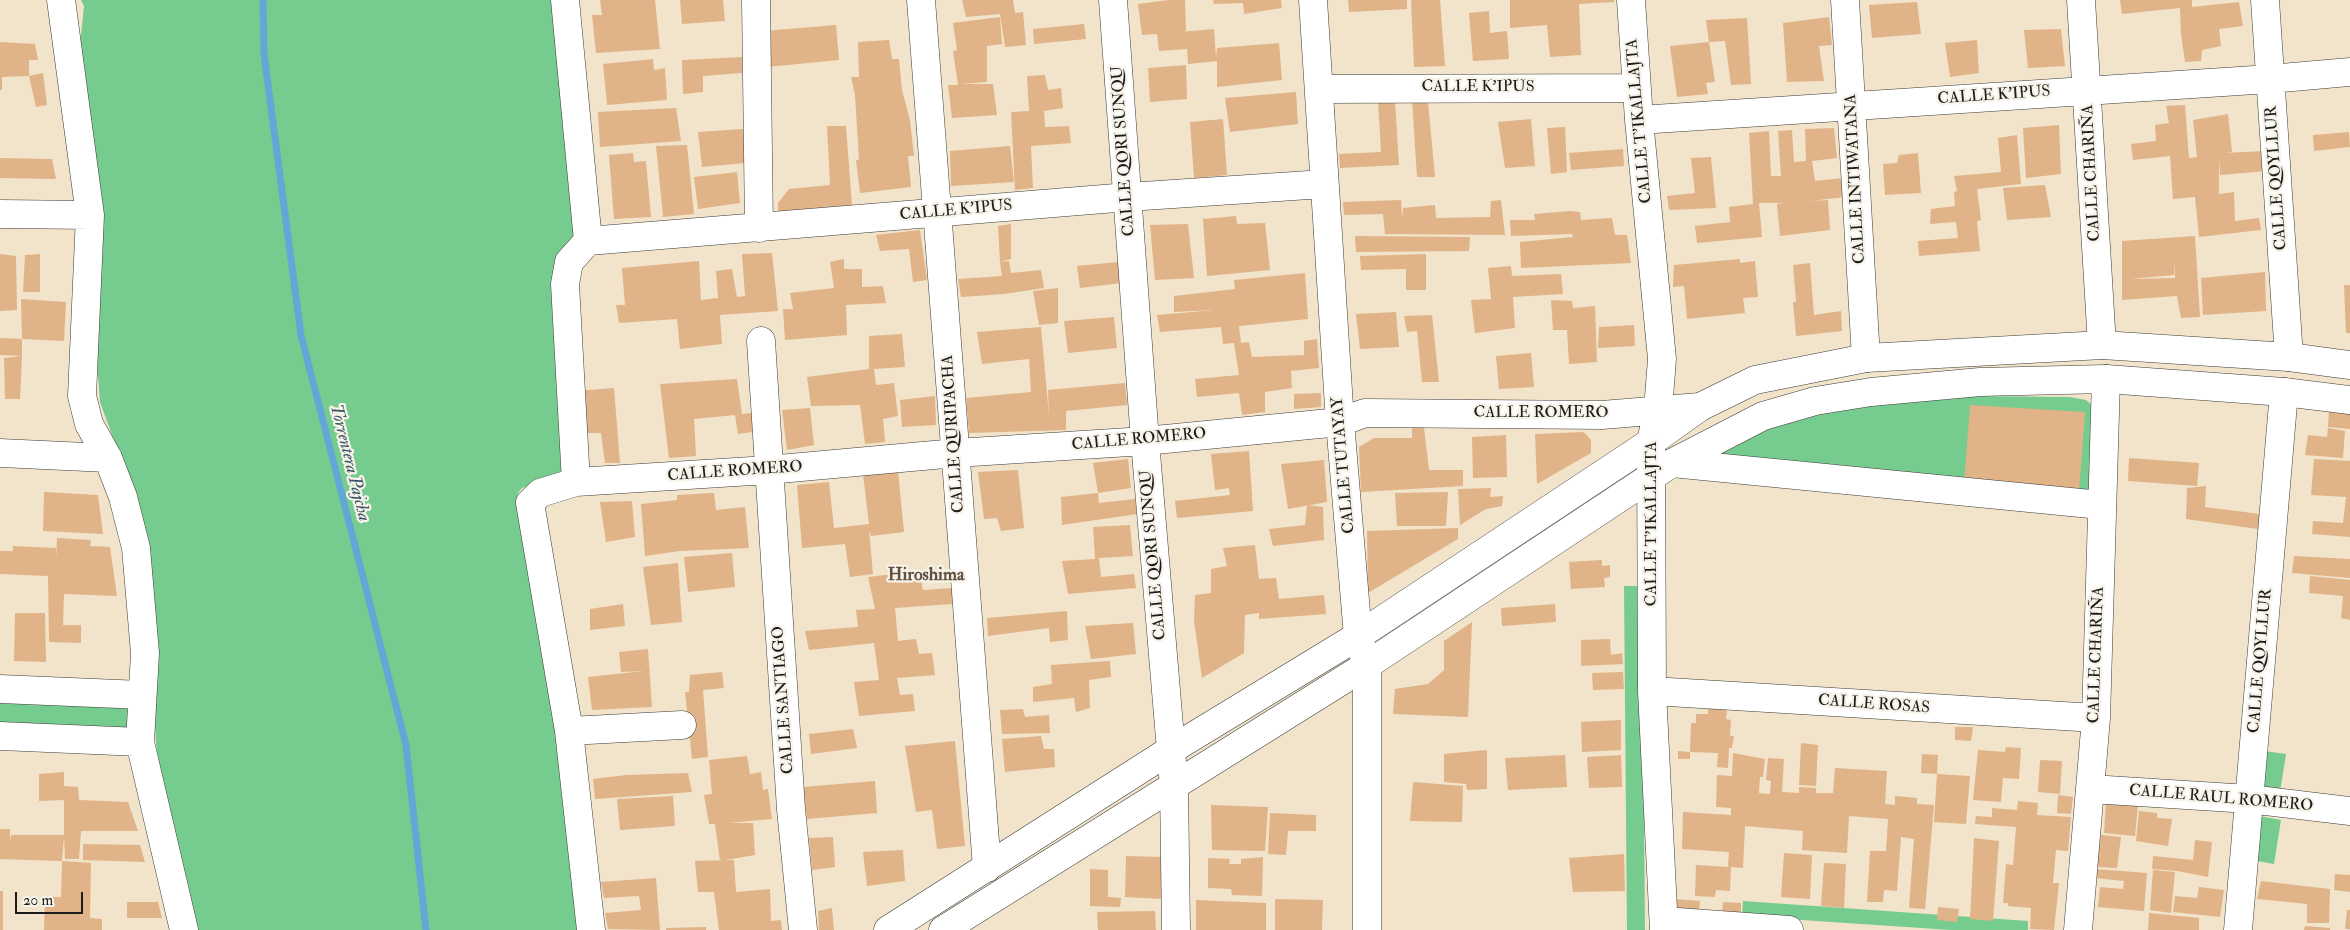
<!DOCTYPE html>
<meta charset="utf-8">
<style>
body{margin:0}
#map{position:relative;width:2350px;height:930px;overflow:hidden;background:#f1e4ca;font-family:"IM FELL Double Pica",serif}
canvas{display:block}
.scale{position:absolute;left:15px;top:892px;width:68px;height:22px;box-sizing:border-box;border:2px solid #1c1c1c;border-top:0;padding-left:6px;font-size:15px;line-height:18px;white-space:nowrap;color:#1c1c1c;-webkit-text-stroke:4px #f7f3e8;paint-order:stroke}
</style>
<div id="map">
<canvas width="2350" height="930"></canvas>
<div class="scale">20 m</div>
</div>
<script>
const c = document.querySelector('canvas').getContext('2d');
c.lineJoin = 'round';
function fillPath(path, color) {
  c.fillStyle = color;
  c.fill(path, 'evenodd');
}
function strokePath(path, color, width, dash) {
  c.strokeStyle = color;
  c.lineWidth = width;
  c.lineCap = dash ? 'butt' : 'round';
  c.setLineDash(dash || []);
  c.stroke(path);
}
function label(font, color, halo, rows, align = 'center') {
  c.font = font + ' "IM FELL Double Pica",serif';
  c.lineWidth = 4.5;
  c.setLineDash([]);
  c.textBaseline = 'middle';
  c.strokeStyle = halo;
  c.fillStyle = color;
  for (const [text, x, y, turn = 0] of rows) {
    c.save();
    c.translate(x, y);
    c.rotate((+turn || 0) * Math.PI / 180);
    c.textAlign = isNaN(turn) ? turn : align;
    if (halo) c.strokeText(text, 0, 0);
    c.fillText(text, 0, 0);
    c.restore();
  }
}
fillPath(new Path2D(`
 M81,0h473l21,235 -17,21 9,217 -45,15 -4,5 -1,6 22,122 45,309h-386l-40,-159 -5,-74 -19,-201 -34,-94 -24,-318 8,-78z
 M1963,396l107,1 16,3 9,8 -4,84 -367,-31 -7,-9 42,-21 86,-23z
 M1624,586h18l3,344h-18z
 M0,698l120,6 10,5 -1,20 -129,-2z
 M2264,751l22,3 -7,44 -22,-3z
 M2259,816l22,4 -7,44 -22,-4z
 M1743,901l285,20v9h-77l-209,-14z`), '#76cb8e');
strokePath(new Path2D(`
 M263,0l1,54 37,281 105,410 20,185`), '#61a8d8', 7);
fillPath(new Path2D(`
 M600,0h55l5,49 -64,4 -4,-38h10z
 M680,0h43l2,21 -43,3z
 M962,0h51l2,13 8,-1 3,33 -21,2 -5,-33 -34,3z
 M1169,0h16l1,31 -6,1 34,-3 2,29 1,-10 62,-5 3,37 -65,7v-26l-29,3 -1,-15 -28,2 -2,-17 -15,1 -4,-31z
 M1213,0h68l1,8 -38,6 -1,-11 -29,1z
 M1348,0h59v9l-58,3z
 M1411,0h29l5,66 -31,1z
 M1510,0h104v2l-35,2 2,51 -31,2 -3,-32 -37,3z
 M2120,0h72v7l47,-5 4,24 -24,3 2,17 -19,4 -1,11 -16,1 -4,-28 -1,-26 -58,6z
 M1917,2l4,32 -49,4 -3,-33z
 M1489,11l1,22 17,-2 2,28 -36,2 -4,-48z
 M1000,17l2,27 -15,2v36l-26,2h32l4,31 -45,3 -4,-33h10l-5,-34 4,-1 -4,-27z
 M1829,17l3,28 -13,1 5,35 -37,1 -4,-59z
 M1747,18l4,66 -20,1 -6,-44 -16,1 6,40 -9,1 2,11 -31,3 -7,-51 39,-4 -3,-22z
 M1084,24l2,15 -52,5 -1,-15z
 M836,25l3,35 -72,7 -3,-36z
 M2061,29l4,37 -37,2 -4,-38z
 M889,40l3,19h7l3,31 8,30 4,36h-6l3,31 -51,6 -4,-33h3l-4,-65 -4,-18h8l-1,-35z
 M1977,40l2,33 -29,4 -5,-34z
 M0,42l35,2 3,16h-9v16l-27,1v13h-2z
 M742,57v16l-39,3v16l-20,2 -1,-34z
 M653,59l1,11 11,-2 2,32 -60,5 -4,-41z
 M1186,65l1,34 -37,3 -2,-34z
 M43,73l4,32 -11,2 -7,-31z
 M1045,75l3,15 13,-2 2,20 -19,3 1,16 24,-1 2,17 -40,3 2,42 -18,2 -4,-78 18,-1 -2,-35z
 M1296,92l2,32 -68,8 -5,-34z
 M1412,100l16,2 7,75h-18z
 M1378,101h17l4,64 -59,3 -1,-14 42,-2z
 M2185,105l4,53 8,-1 -4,-37 35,-6 4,38 -9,1 42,-2 2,20 -47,4 -1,-17v36l15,-2 1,29 24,-3 2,12 -62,7 -4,-40 -22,2 -3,-43 -37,4 -2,-16 25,-3 -1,-16 14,-2 -3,-17z
 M676,108l5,33 -81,6 -2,-35z
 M1223,119l4,56 -33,3 -4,-56z
 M1531,119l4,47 -30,2 -7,-46z
 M2059,125l2,49 -35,4 -3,-50z
 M827,126h19l6,79 -74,7v-9l11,-14 41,-4z
 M1565,127l2,45 -16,2 -4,-46z
 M1834,128l3,30 -25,3 3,20 28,-3 3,19 -36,4 18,-1 2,30 -50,6 -3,-32 7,-1h-25l3,34 -65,6 -2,-17 35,-4 -1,-15 24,-3 -4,-71 20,-2 2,45h10l-3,-45 14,-1 2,32 12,-1 -1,-32z
 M743,129l2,34 -43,4 -4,-35z
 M2349,132l1,15 -36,4 -1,-16z
 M2017,135l4,49 -44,5 4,31 -4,1 3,30 -61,5 -1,-15 40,-3 -2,-16 -26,2 1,-15 24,-3 -1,-14 3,-1 -3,-15 47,-4 -3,-34z
 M687,145l7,69 -31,3 -7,-71z
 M1010,146l4,36 -63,4 -1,-35z
 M1623,149l1,17 -53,4 -2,-17z
 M633,153l1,9 12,-1 5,56 -37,2 -5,-64z
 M1918,153l3,40 -36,2 -2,-31 14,-1 2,-8z
 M1711,157l5,51 -47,2 -2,-14 28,-3 -4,-35z
 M0,158l52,1 4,20 -56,-1z
 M737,172l3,31 -42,6 -4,-32z
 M2045,185l6,32 -44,3 -4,-32z
 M1401,200l1,19 1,-11 32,-3 1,13 54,-1 1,-16 10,-1 4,35 -120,-1 -2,-20 -39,1 -1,-13z
 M1570,211l10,1 1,8 31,-2 3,17h12l4,28 -110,5 -1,-26 53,-5 -1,-3 -61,2 -1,-16h25l-1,-6z
 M1236,216l1,8 28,-1 5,47 -63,6 -4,-57z
 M1011,224v35l-11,3 -2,-36z
 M1188,224l6,54 -39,2 -5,-55z
 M920,230l7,50 -14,2 -4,-33 -29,2 -4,-16z
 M1355,236l115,1 -1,14 -113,1z
 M2195,236l5,81 -19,1 -4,-22 -55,4v-59zM2174,262l1,16 -45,1 44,-4z
 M772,253l6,58 -58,4 2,29 -42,5 -3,-30 -58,4 -3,-18h9l-3,-37 77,-7 2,39 17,-2 -2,-27 16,-2 5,28 8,-1 -3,-42z
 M0,254l16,2 1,54 -17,1z
 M40,254v38h-17l2,-37z
 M1426,254v36h-20v-21l-45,1 -1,-14z
 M844,259v10h18v18l21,-1 3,17 -40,2 1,30 -62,5 -2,-31h10l-3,-16 44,-5 -4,-26z
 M1740,259v4l15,-2 3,36 -15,1 2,15 -58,6 -3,-33 -11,1 1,-22z
 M1009,261l2,12 30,-3 3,18 -40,6 -43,3 -3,-18 44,-3 -2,-14z
 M1119,262l3,21 -42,5 -3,-22z
 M1810,263l4,52 27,-4 1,20 -46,5 -3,-34h3l-3,-37z
 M1511,266l1,10 49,-2 2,20 -50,3 2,31 -40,5 -4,-33 20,-1 -3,-31z
 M2265,272l1,39 -63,4 -2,-37z
 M1305,273l3,46 -69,7 2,17 8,-1 3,15 52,-2v-14l13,-2 2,29 -28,3 1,17 -27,4v20l-23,3 -3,-22 -42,4 -2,-18 44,-4 -5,-32 -11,1 -2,-17 -61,5 -3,-17 58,-5 -41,2v-16l61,-7 -1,-9z
 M2344,285h6v48h-4z
 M1058,288v35l-19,2 -6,-34z
 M21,299l45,3 -2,39 -42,-2z
 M1551,300l21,1 1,7 22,-2 2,56 -28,2 -2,-34h-14z
 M1396,312l3,35 -39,2 -4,-35z
 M1432,315l7,67h-17l-5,-51 -10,1 -3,-16z
 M1114,317l3,31 -49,5 -4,-32z
 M1634,325l1,21 -37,2 1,-21z
 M1041,327l8,89 -1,-26 77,-7 2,22 -61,6v19l-97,3 -3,-35 65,-6 -2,-33 -47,5 -5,-32z
 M902,334l3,33 -31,2 2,16 18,-2 4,33 -15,3 2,23 -20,2 -5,-39 -49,1 -4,-29 62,-8v-33z
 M0,338l22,1v17l-22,-1z
 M1531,353l3,34 -35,2 -3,-33z
 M22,356l-2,43h-15l-1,-41z
 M737,379l5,35 15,-2 2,19 -21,3 -3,-19 -41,4 2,37 -27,2 -9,-74z
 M614,388l6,75h-15l-4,-30h-21l-3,-42z
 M1321,393v14l-27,2v-15z
 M935,396l1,29 -34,2 -2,-27z
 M1970,405l115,7 -6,80 -115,-7z
 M810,408l4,37 -27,5 -5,-40z
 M2329,410l21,1v18l-22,-2z
 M1412,428h12l5,42h34v16l-102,6 -2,-45 15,-9h38z
 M2328,428l17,3 -2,27 -38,-3 3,-20 19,2z
 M1584,432l7,8v13l-54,31 -2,-50z
 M1506,435l1,42 -34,1 -1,-41z
 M1249,451l4,60 -76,7 -2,-17 55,-6 -1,-7 -14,2 -4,-36z
 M2129,458l70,5 -2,23 -69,-5z
 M1128,459l3,29 -33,5 1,10 36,-4 2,15 -75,11 -1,-28 37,-4 -5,-30z
 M2314,459l36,2v76l-38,-3 1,-13 30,2 3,-26 -35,-2z
 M1324,460l3,42 -39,7 -7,-45z
 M1018,470l6,58 -23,3 -4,-13 -13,1 -6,-47z
 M898,471l6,61 -33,4 -2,-6 4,44 -23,3 -5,-33 -43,4 -5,-63 32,-3 5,46 35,-4 -6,-50z
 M2206,486l-1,21 55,7 -2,15 -72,-10 1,-31z
 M1491,488l-1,9 13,-1 -1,10 -16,3 -26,16 -2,-36z
 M44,492l54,3 5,39 -60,-3z
 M1448,492l-2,34h-49l-2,-33z
 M714,493l2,17 29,-3 4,41 -69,3 -35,5 -4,-52 36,-4v-5z
 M632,501l3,36 -29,5 -6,-40z
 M1307,505l16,2 1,33 -51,6 -4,-17 36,-4z
 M1130,525l3,31 -34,2 2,19 33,-3 2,14 -68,6 -6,-33 33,-2 -2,-32z
 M1458,528v11l-90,54 -1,-62z
 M57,538l34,2 -1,6 20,1 7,49 -53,-2 -1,31h18v18l-32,-1 -1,-66 -48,-2v-23h13v-5l43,2v11z
 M1255,545l4,34 17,-1 3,21 45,-4 2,19 -67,5v-6l-14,2 -1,38 -42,25 -8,-58 1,-25 16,-2v-24l16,-3 -4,-18z
 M732,553l3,34 -47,5 -4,-35z
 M2294,556l56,3v19l-58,-5z
 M1602,560v6l8,-1v12l-6,1 1,9 -34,2 -2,-27z
 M678,563l4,59 -31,3 -8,-58z
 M919,571l4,19 29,-2 1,16 -58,4 3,33 18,-2 3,15 13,-1 3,22 -38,3 3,17 13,-1 2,17 -56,5 -5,-34 25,-2 -5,-37 -65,7 -4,-19 53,-4 -2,-17 19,-1 -7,-32z
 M2310,576l40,4v40l-9,-2 2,-22 -34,-3z
 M623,604l2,22 -35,4v-21z
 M1555,604l1,18 -54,4 -1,-18z
 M1067,611l1,29 -18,2 -1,-14 -61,8 -1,-18z
 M15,613h30l1,49 -32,-1z
 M1472,622l-4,95 -75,-3 2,-25 33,-5 16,-14v-29z
 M1133,623l3,31 -45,5 -6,-33z
 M1610,639l1,16 11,-2 1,11 -42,2v-26z
 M648,649l4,58 -60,3 -4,-33 56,-6 -23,1 -2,-20z
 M1110,661l1,16 -22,3 1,28 -14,4 -2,-14 -41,4v-15l19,-3 -1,-19z
 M722,672l2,16 -21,2 5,67 -16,2 -7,-67h4l1,-17z
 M1623,672l1,17 -31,1 -1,-17z
 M1708,708l19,1 -1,10 5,1 -1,16h4l-2,12h-3l-1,20 -11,-1 1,-14 -28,-1v7h-12v-8l12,1 1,-29h5v-9h12z
 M1023,709l2,8 24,-2 1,18 -48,1 -2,-24z
 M1621,720v30l-39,2 -1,-30z
 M1955,727h18l-2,14 -16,-1z
 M853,729l4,19 -46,6 -2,-20z
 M1041,736l3,13h10l1,18 -50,5 -3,-33z
 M955,741l10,105 -28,3 -5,-39 -16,2 -11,-66z
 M1801,743l17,2 -2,41 -17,-1z
 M2006,747l15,1 -2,31 -16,-1 -2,24 -28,-2 5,-50 27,2z
 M1487,750v39l-20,1 -1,-6 -22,-2v-28z
 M1733,753l32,6 -2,18h-3l-1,16 11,1 1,-13 -5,-1 2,-22 16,1 -2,33 17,1v-6l17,1v5h17l2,-25 52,3 -2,33 10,1v-9l22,2v6l17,1 -9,104 -16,-1 5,-69 -13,-2 -4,54 -13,-1 -1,12h-16l3,-51h16l2,-32 -39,-3 -2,37 -45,-3 1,-19 -58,-5 -2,42 -12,-1 -1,24 -14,-1 -1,7 -20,-1 1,-31 32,2 1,-15 -47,-3 1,-37 48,3v-7l-15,-1 1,-32 15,1z
 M1922,754l16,1 -1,19 -16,-1z
 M1565,755l2,32 -59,3 -3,-32z
 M1621,755l1,32 -33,1 -2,-31z
 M747,756l3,18 11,-2 2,18 5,-1 4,30 -43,4h24l2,32 -35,6 -5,-37h-6l-5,-29 8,-1 -3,-34z
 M2040,760l22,1 -2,33 -22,-2z
 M64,772v14l14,1 1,13 49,2 10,29h-57l-2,28h-14l-1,-23 -2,25 -62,-2v-30h10v15l1,-9h53v-35l-25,1v-27z
 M688,773l4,19 -97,7 -2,-20 33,-4z
 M1937,774l33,2 -4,48 -32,-2z
 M875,781l2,32 -70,6 -4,-32z
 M1413,782l50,4 -1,36 -52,-1z
 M2058,795l15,2 -2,17 -14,-1z
 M673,796l2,30 -55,4 -3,-31z
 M2018,801l20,2 -1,12 34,2 -3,34 -12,-1 -3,33h6l-5,47 -24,-1 1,-21 -23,-2v-3h-5l3,-39 7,1 3,-38 -41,-3 1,-8 16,1v-9l25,2z
 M2106,801l32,4 -3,31 -31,-3z
 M1211,805l57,2 -3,44 -53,-1z
 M2139,811l18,2v5l15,1 -4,27 -32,-5z
 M1270,813l46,2v16h-28l-2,24 -18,-1z
 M2101,835l20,2 -4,31 -21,-1z
 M833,837l2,30 -23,3 -3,-32z
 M1974,838l25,3 -6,80 -23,-2z
 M2195,840l17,2 -4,35 -31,-6 -25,-2 1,-13 40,4z
 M83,844l57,1 5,17 -62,-2z
 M903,850l2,31 -38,5 -4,-34z
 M1784,853l28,2 -2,44 -29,-2z
 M1624,854l1,37 -52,1 -4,-34z
 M1126,856l36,1v42l-37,-2z
 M1263,857l-1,39 -30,-1 -1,-6 -23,-1v-30l22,1 -1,5h12v-5z
 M734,860l2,32 34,-3 1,32 10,-1 1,10h-63l-5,-38h-16l-3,-31z
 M62,861l29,2 -1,55 12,1v11h-58l1,-33h16z
 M1824,863l22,1 -2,44 -23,-2z
 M1090,869l18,1v27l13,1 -1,9 -30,-1z
 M2094,869l53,4 -3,38 -46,-4 2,-20 23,2 1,-8 -30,-3z
 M2153,870l22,2 -4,41 -21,-3z
 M2335,874l15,1v17l-16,-2z
 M656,878l4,52 -52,-1 -3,-16 36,-3 -2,-14 -35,2 -3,-16z
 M2261,881l69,8 -1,34h-22v-19l-50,-5z
 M2199,887l25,3 -4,27 -47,-5 2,-16 22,2z
 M0,891h3v39h-3z
 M1275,899l48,1 -1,30h-47z
 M1674,899l26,2 -1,12 -20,-3z
 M1196,900l70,3v27h-70z
 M127,902h31l4,16h-35z
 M1723,902l18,1v13l-19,-2z
 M1938,907l21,2 -2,13 -20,-2z
 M832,908l2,22h-15l-1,-19z
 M2347,910h3v19h-5z
 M1155,911l1,19h-58l-1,-18z
 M2149,913l50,5v12h-51z
 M2305,926l25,2v2h-26z
 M706,927v3h-40v-2z`), '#e1b388');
const minor = new Path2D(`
 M61,0l29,215 -8,181 7,28 19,34 15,39 13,51 9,105 -5,89 44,188
 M565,0l23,241 -19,21 -4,22 11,198 -36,11 -10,10 39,228 22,199
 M756,0l3,228
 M921,0l66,868
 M1113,0l32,441 29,345 2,144
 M1313,0l27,422 18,214 9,29v265
 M1631,0l8,120 23,239 -4,51 -7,32 1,249 12,239
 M1845,0l21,358
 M2081,0l21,345
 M2265,0l24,357
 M1320,89l317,-1
 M1639,120l631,-41 80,-7
 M0,214l90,1
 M588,241l540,-44 196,-13
 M761,341l30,468 12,121
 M0,453l108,5
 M1672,463l429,42
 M576,482l192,-12 188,-17 189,-12 195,-19 25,-9 237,2 98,-8
 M0,689l142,6
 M1652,691l444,27
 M569,731l113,-6
 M0,736l140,6
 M2091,789l158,10 101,12
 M1664,921l125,9
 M2078,930l18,-212 10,-339
 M2238,930l46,-538`);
const major = new Path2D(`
 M888,930l281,-179 189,-115 293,-194 49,-35 55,-27 111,-22 236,-13 187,12 61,8
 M943,930l424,-265 305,-202 91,-47 52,-15 56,-9 109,-10 126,-3 178,13 66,8`);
strokePath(minor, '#3c3a36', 29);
strokePath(major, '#3c3a36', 29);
strokePath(minor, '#fff', 28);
strokePath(major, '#fff', 28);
label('16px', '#1c1c1c', '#f7f3e8', [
 ["CALLE K'IPUS",1478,88],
 ["CALLE K'IPUS",1994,96,-4],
 ["CALLE T'IKALLAJTA",1640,121,-95],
 ["CALLE QORI SUNQU",1124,151,-94],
 ["CALLE CHARIÑA",2092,173,-93],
 ["CALLE QOYLLUR",2277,178,-94],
 ["CALLE INTIWATANA",1856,179,-93],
 ["CALLE K'IPUS",956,211,-5],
 ["CALLE ROMERO",1541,414],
 ["CALLE QURIPACHA",954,434,-94],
 ["CALLE ROMERO",1139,440,-5],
 ["CALLE TUTAYAY",1344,465,-95],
 ["CALLE ROMERO",735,472,-4],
 ["CALLE T'IKALLAJTA",1653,524,-90],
 ["CALLE QORI SUNQU",1154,555,-95],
 ["CALLE CHARIÑA",2097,655,-88],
 ["CALLE QOYLLUR",2261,661,-85],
 ["CALLE SANTIAGO",784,700,-94],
 ["CALLE ROSAS",1874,705,4],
 ["CALLE RAUL ROMERO",2221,799,5]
]);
label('italic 18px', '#385467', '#f7f3e8', [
 ["Torrentera Pajcha",349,463,76]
]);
label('bold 18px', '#615142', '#f7f3e8', [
 ["Hiroshima",926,576]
]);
</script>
